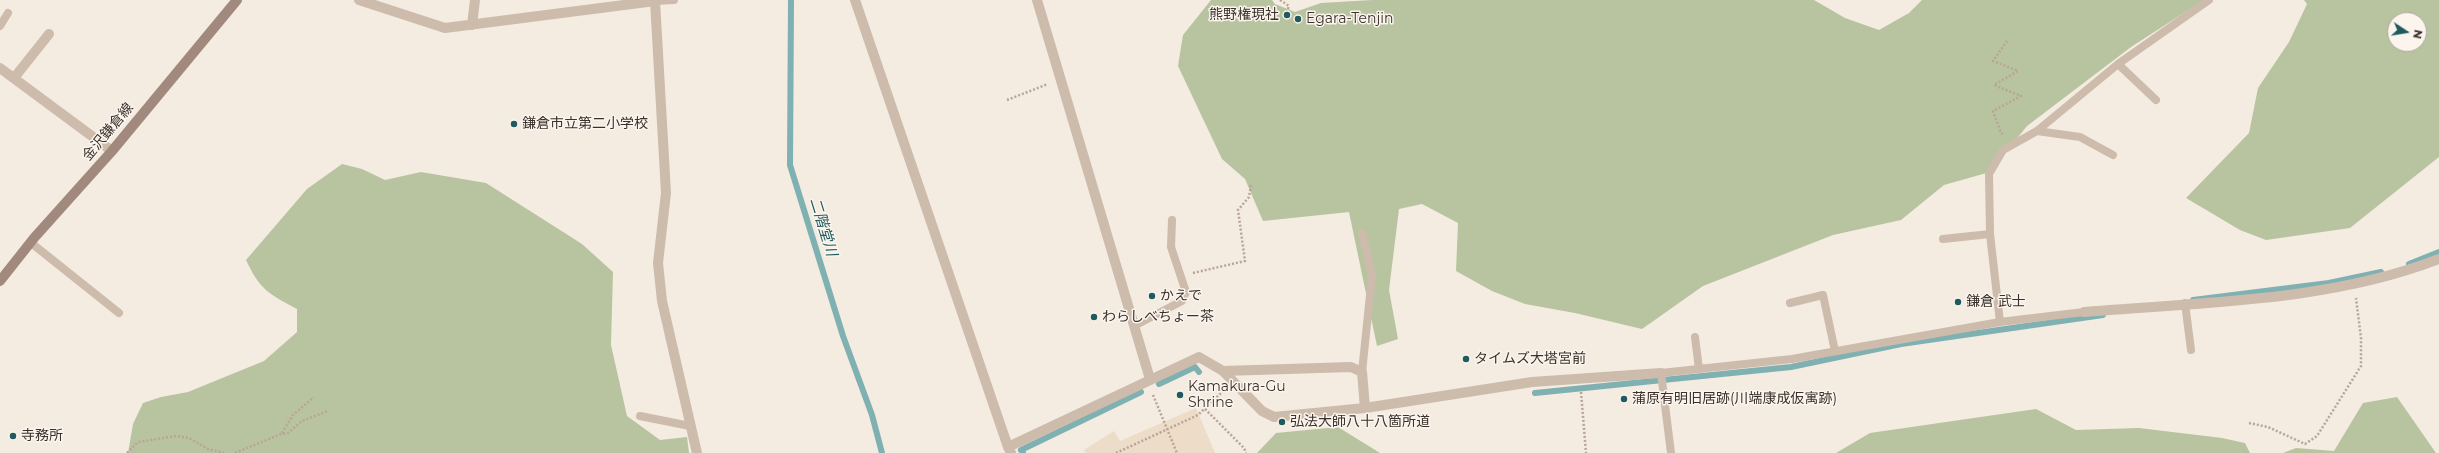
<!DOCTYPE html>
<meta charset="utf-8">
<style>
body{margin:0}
#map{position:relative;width:2439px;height:453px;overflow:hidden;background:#f4ebe1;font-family:Montserrat,sans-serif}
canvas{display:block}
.north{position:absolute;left:2387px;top:12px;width:40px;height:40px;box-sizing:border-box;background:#fbf5ee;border:1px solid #aea6a0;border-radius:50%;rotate:102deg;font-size:11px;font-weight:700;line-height:16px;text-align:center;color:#3b302b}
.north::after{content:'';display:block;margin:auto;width:14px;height:18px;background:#1f5a5e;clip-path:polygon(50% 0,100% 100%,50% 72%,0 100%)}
</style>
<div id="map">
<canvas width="2439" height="453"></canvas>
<div class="north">N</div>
</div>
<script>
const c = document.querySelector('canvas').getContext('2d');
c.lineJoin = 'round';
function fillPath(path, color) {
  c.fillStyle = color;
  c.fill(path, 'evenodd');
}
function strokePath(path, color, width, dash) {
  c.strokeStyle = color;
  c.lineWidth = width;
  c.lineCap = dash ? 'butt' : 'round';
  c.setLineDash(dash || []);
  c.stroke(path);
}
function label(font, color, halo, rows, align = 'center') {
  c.font = font + ' Montserrat,"Noto Sans JP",sans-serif';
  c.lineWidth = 3;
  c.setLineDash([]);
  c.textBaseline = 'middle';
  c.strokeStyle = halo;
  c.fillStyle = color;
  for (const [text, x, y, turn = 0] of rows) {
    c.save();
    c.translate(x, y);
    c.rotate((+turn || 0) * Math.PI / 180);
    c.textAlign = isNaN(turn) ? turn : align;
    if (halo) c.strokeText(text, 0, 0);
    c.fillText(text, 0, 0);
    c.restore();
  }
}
fillPath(new Path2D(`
 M1211,0h61l3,4 20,8 26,-9 51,-3h442l31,18 34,12 30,-17 13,-13h282l-73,47 -104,79 -37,46 -46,13 -43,35 -68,15 -130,51 -61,43 -67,-16 -50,-9 -33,-13 -36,-20 2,-48 -36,-19 -23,5 -10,81 9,49 -21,7 -28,-134 -86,9 -18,-42 -23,-20 -44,-93 5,-31z
 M2304,0h135v157l-89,71 -84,12 -26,-10 -54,-32 63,-65 9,-45 31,-46 18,-38zM2395,20h24v24h-24z
 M342,164l20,5 23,11 36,-8 65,11 96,61 31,28 -2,73 16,71 33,24 27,-3 2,16h-561l5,-29 10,-21 18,-6 27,-5 76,-31 33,-29v-23c-28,-15 -37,-19 -51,-49l61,-71z
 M2397,397l39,56h-153l13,-5 38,3 29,-48z
 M2036,409l40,21 63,-2 83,10 23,5 5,10h-414l34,-20z
 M1338,427l42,26h-123l19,-20z`), '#b8c4a0');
fillPath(new Path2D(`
 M1196,408l19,45h-129l-2,-3 30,-19 6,10z`), '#ecdcc8');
strokePath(new Path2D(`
 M791,0l-1,165 53,171 29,79 10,38
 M2409,264l30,-12
 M2193,300l136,-17 52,-11
 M1159,384l36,-17 4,5
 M1535,393l256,-26 110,-23 202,-29
 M1023,453l-2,-3 120,-58`), '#7fb0b2', 6);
strokePath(new Path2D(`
 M1280,0l9,6 -2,6
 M1007,100l41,-16
 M2003,134l-2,-1 -8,-22 28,-15 -27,-11 24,-14 -25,-10 14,-20
 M1193,273l52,-12 -7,-51 11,-13 2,-12
 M1581,392l5,61
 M1153,395l24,58
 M1205,409l39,39 2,5
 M2249,423l19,4 37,17 12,-8 44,-70v-28l-5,-40
 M282,433l11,-18 21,-18
 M127,453l11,-11 38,-6 13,2 19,11 16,4
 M235,453l46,-19 7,-1 14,-12 26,-10
 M1116,453l82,-38 23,-22`), '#b9a596', 2.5, [2, 2]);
strokePath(new Path2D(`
 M655,1l19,-1
 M0,26l8,-13
 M2118,64l38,36
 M2037,131l43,6 33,18
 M1943,239l47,-5
 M30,242l89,71
 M1790,303l33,-8 12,56
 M2185,303l6,47
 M2000,322l-10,-88 -1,-60 14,-24 34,-19 81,-67 91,-64
 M1134,326l48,-25 4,-9 -15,-45 1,-27
 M1695,337l4,32
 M1362,372l10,-96 -10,-43
 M640,416l50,10
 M1671,453l-10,-80 131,-14 208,-37 84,-10`), '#cdbbac', 8);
strokePath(new Path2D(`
 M359,0l86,28 210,-27 11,192 -8,70 4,38 35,152
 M855,0l153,447
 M1037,0l113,379
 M472,25l3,-25
 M0,68l112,83
 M14,78l35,-44
 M2084,312c118,-10 245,-10 355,-53
 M1365,408l167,-26 129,-9
 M1011,453l-3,-6 191,-90 24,14 39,40 12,6 91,-9 -3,-36 -11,-5 -128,4`), '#cdbbac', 10);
strokePath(new Path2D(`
 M0,281l34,-43 78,-87 125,-151`), '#a18a7d', 10);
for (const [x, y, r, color] of [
 [1287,15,4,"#1f5a5e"],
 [1298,19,4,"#1f5a5e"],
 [514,124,4,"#1f5a5e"],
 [1152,296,4,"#1f5a5e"],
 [1958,302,4,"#1f5a5e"],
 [1094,317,4,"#1f5a5e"],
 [1466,359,4,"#1f5a5e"],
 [1180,395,4,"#1f5a5e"],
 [1624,399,4,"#1f5a5e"],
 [1282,422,4,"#1f5a5e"],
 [13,436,4,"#1f5a5e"]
]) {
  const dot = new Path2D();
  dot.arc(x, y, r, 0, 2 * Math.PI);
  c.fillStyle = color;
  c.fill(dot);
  strokePath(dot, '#fbf5ee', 1.5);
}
label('14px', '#3b302b', '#fbf5ee', [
 ["熊野権現社",1279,15,"right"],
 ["Egara-Tenjin",1306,19],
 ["鎌倉市立第二小学校",522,124],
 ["かえで",1160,296],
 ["鎌倉 武士",1966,302],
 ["わらしべちょー茶",1102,317],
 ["タイムズ大塔宮前",1474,359],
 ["Kamakura-Gu",1188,387],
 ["Shrine",1188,403],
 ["蒲原有明旧居跡(川端康成仮寓跡)",1632,399],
 ["弘法大師八十八箇所道",1290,422],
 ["寺務所",21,436]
], 'left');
label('14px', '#3b302b', '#fbf5ee', [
 ["金沢鎌倉線",108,132,-50]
]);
label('italic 15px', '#1f5a5e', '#fbf5ee', [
 ["二階堂川",823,227,73]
]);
</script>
